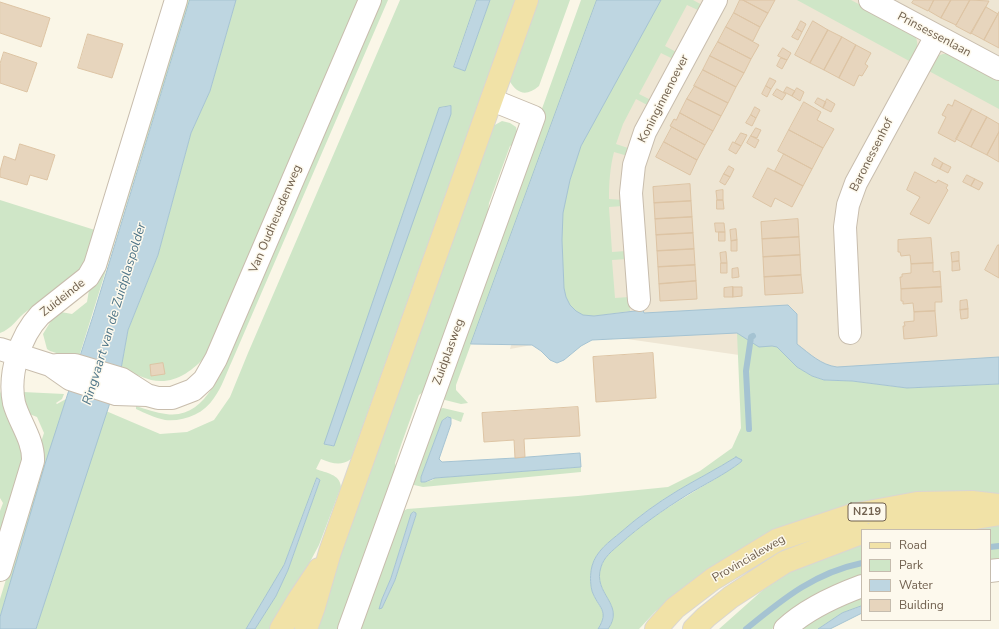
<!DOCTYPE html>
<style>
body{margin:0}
#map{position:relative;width:999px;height:629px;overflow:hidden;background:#faf6e7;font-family:"Nunito Sans",sans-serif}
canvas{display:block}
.legend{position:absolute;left:861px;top:529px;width:130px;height:92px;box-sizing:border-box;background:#fdf9ed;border:1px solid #c5bcae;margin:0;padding:5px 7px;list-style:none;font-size:12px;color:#71614f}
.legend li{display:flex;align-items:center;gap:8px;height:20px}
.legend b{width:20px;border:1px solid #c5bcae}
</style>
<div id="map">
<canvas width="999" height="629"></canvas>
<ul class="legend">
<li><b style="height:5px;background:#f1e2a7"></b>Road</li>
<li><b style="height:11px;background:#cfe6c7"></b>Park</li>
<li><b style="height:11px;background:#bed6e1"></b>Water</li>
<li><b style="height:11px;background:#e7d5bd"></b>Building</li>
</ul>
</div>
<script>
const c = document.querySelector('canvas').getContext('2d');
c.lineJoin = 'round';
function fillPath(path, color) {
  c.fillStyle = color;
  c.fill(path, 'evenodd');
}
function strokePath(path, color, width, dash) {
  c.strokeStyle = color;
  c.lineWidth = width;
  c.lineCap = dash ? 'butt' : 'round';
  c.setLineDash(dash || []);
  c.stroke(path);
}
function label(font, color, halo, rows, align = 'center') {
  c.font = font + ' "Nunito Sans",sans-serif';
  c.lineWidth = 3;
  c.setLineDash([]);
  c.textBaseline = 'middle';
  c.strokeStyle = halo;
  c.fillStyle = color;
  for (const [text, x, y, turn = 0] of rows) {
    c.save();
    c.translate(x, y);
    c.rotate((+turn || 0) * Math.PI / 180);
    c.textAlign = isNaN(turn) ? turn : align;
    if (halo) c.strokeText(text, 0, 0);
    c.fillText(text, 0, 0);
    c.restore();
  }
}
fillPath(new Path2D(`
 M614,0h385v367l-127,7 -280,-40 -82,15z`), '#eee6d4');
fillPath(new Path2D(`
 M185,0h5l-112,360 -28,-9 -3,-2 -4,-15 11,-18 7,-4 11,2 15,-12 2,-12z
 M236,0h124l-154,356c-15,16 -32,29 -55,24 -10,-3 -20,-8 -30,-11l7,-39 30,-75 33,-122 19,-42z
 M381,0h7l-156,361c-6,13 -10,26 -18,37 -10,16 -31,24 -49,22 -10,-2 -20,-7 -29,-11v-3c10,3 20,7 30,8 39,6 55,-42 67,-70z
 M400,0h77l-23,66 11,5 25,-71h25l-164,459c-11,8 -19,4 -30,0l-5,10c10,4 24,5 25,18l-22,58 -45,84h-19l21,-33 12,-26 32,-90 -3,-2 -33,87 -38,64h-210l70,-218 54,23 27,-2 27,-12 16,-23 18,-44zM450,106l-117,340 -8,-2 114,-336z
 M538,0h32l-31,86c-13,11 -22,8 -30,-6z
 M581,0h16l-141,385v5l12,13 -7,1 -16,-4 -4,-5 5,-19z
 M661,0h32l11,6 -4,5 -13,-6 -22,41 13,7 -3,7 -14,-7 -22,41 14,7 -4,5 -13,-7 -13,25 -7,20 15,5 -3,7 -14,-4c-4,15 -5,31 -5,47l14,1v6l-14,1 3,45 14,-1 1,8 -15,1 3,38 14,-1 1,14 -36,5 -11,-1 -7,-4 -6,-6 -4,-8 -2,-9 -2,-48 1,-27 7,-33 11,-34z
 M797,0h54l62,33c8,10 3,18 -2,29z
 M943,54h6l50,25v30l-72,-39 10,-14z
 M502,121l8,2 6,4 3,14 -9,5 -21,57 -1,9 1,8 -60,168 -10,7 -18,50 -6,18 3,13 -54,153h-31l180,-503z
 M0,200l98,31 -16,41 -55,39c-10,7 -15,18 -27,22z
 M737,333l22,13h13l5,1 20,20 15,9 12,4 28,1 55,7 92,-4v111h-48l-243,76 -53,41 -16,17h-31c18,-25 -16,-35 -7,-62 3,-10 11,-16 19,-23 20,-18 43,-34 67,-48 18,-12 37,-21 54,-34l-5,-5c-19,12 -39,22 -59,34 -20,12 -39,26 -56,41 -12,10 -25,19 -29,34 -2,8 -2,17 0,25 6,17 18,19 6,38h-243l41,-114 11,-6 171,-13 90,-9 32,-16 32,-23 9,-20zM414,512l1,1 1,2 -21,65 -13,28v-9l9,-21 20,-64z
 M0,391l25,64 -25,91v-35l3,-8 -3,-5z
 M23,392l41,2 -2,5 -6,4 1,1 9,-5 -66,218v-18l40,-131v-23l4,-12 -7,-16 -10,-4z
 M443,408l21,5 -3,9 -13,-5 -6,4 -21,56 1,5h3l8,-2 1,-2 147,-11v5l-158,15 -9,-2 -5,-8 27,-67z
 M999,525v35l-9,1v-31h-48z
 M862,542v34l-79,43 -11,10h-53l45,-40 25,-18z
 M862,596v10l-20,7 -24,16h-18l39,-23z`), '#cfe6c7');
const water = new Path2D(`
 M190,0h46l-26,91 -19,42 -33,122 -30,75 -7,39 -85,260h-36v-12l45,-153 48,-148z
 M477,0h13l-25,71 -11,-4z
 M597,0h64l-80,146 -11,34 -7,33 -1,27 2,48 2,9 4,8 6,6 7,4 11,1 49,-6 1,3 144,-8 9,9v30c13,10 24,21 40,23l162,-10v27l-92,4 -55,-7 -28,-1 -12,-4 -15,-9 -20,-20 -5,-1 -13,1 -22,-14 -145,7 -11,6 -17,14 -7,3 -7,-3 -9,-9 -9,-6 -61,-1z
 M451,106v8l-117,332 -10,-2 115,-336z
 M448,417l3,1v6l-12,35 3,3 73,-4 65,-5 1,14 -146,11 -10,4h-4v-5l21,-56z
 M736,457l6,3 -1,2c-17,13 -36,22 -54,33 -24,15 -47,31 -67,49 -8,7 -16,13 -19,23 -9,27 25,37 7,62h-10c12,-19 0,-21 -6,-38 -2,-8 -2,-17 0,-25 4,-15 17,-24 29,-34 17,-15 36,-29 56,-41 20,-12 40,-22 59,-34z
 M317,478l3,2 -32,90 -12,26 -21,33h-9l38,-64z
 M414,512l2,1v2l-21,65 -13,28 -3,1 3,-10 9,-21 20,-64z
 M862,606v7l-32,16h-12l24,-16z`);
fillPath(water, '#bed6e1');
strokePath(water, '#a5c3d2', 1);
strokePath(new Path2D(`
 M749,429l-3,-58 5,-34 2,-1
 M990,547l9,-1
 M746,629c37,-30 68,-56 116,-66`), '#a5c3d2', 6);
const building = new Path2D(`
 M740,0h3l25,13 -8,14 -26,-14z
 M743,0h32l-7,13z
 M914,0h20l-6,11 -16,-8z
 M934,0h17l-10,18 -12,-7z
 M951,0h19l-14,25 -15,-7z
 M970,0l19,1 -18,33 -15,-8z
 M0,2l50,16 -9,29 -41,-14z
 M986,7l12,7 -14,26 -13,-7z
 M999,12v36l-15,-8z
 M734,13l26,14 -7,14 -27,-14z
 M801,21l5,3 -4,8 -5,-3z
 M813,21l15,9 -18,33 -15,-8z
 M726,27l33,18 -8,14 -33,-17z
 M797,29l5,3 -4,8 -6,-3z
 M828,30l14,7 -18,33 -14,-7z
 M88,34l35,10 -11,34 -34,-10z
 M842,37l14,8 -17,33 -15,-8z
 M718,42l33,17 -7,14 -34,-17z
 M856,45l15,8 -6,11 3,2 -6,10 -3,-1 -5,11 -15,-8z
 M783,48l8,5 -4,7 -9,-4z
 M4,52l33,11 -10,29 -27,-9v-19z
 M710,56l34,17 -8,14 -33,-17z
 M781,58l6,2 -5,9 -5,-3z
 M703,70l33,17 -8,16 -34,-17z
 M770,78l6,3 -5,8 -5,-3z
 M695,86l33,17 -7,13 -34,-17z
 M766,86l5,3 -4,8 -5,-3z
 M787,87l8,4 -3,5 -8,-4z
 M797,88l7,4 -4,9 -8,-5z
 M777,89l9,5 -4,6 -9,-5z
 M818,98l8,4 -3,6 -8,-5z
 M687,99l34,17 -8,15 -33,-18z
 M827,99l8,5 -4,8 -8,-4z
 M955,100l17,9 -17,33 -17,-9 8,-16 -4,-2 6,-11 4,2z
 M804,102l17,10 -4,8 17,9 -11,19 -34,-18z
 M755,107l5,3 -4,8 -5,-3z
 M972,109l15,8 -16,30 -15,-8z
 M680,113l33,18 -8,14 -35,-19 4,-7 2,1z
 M751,115l5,3 -4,8 -6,-3z
 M987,117l12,7v8l-12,23 -16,-8z
 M672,127l33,18 -8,15 -33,-18z
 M756,128l5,2 -4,8 -6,-2z
 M789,130l34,18 -11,21 -34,-18z
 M999,132v30l-12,-7z
 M741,133l6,2 -6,11 -6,-3z
 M751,136l8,4 -4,8 -8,-5z
 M664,142l33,18 -7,15 -34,-18z
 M733,142l8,4 -5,8 -7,-4z
 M20,144l35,11 -8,25 -17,-5 -3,10 -27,-8v-6l4,-15 11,4z
 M784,154l28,15 -9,17 -28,-15z
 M935,158l8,5 -3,6 -8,-4z
 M943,163l8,4 -3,6 -8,-4z
 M729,166l5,3 -4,8 -6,-3z
 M768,168l35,18 -11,21 -17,-9 -4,9 -18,-10z
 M915,172l21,11 2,-3 10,5 -2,3 2,2 -19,34 -19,-10 10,-17 -13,-7z
 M724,174l6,3 -5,8 -5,-3z
 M967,175l8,4 -4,7 -8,-4z
 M975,179l8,4 -4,7 -8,-4z
 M690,184l1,17 -37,2 -1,-16z
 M723,190v10h-6l-1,-9z
 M717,200h6l1,9h-7z
 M691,201l1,16 -37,2 -1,-16z
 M692,217l1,16 -37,2 -1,-16z
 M798,219l1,18 -37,2 -1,-17z
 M715,223h9l1,9h-9z
 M736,229l1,11 -6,1 -1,-11z
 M719,232h6v9h-6z
 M693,233l1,16 -37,2 -1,-16z
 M799,237l1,18 -37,2 -1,-18z
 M931,238l2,25 -22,1 -1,-9 -9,1 -1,-4h-2v-12z
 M737,240v11h-6v-10z
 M998,245h1v33l-14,-8z
 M694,249l1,16 -37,2 -1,-16z
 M726,252l1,11h-6l-1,-10z
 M959,252v9l-7,1 -1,-9z
 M800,255l1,20 -37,2 -1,-20z
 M959,261l1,9 -8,1v-9z
 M721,263h6v10h-6z
 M933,263v9l7,-1 1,16 -40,2 -1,-12h2v-3l9,-1v-9z
 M695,265l1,16 -37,3 -1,-17z
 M738,268l1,9 -7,1v-9z
 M801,275l2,18 -38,2 -1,-18z
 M696,281l1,18 -37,2 -1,-17z
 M733,287v10h-9v-9z
 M733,287h9v9l-9,1z
 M941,287l1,15h-7v9l-21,1 -1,-9 -10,1v-3h-2v-12z
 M967,300l1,9 -8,1v-9z
 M968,309v9l-7,1 -1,-9z
 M935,311l2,25 -33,3 -1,-13h2l-1,-4 10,-1v-9z
 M653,353l3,45 -60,4 -3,-45z
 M163,363l2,11 -14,2 -1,-11z
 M578,407l2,29 -56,3 1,18 -10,1 -1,-18 -30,2 -2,-29z`);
fillPath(building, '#e7d5bd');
strokePath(building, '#ddc4a4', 1);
const minor = new Path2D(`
 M870,0l129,69
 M639,300l-8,-107 3,-28 11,-33 71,-132
 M850,333l-5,-106 3,-22 8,-22 80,-147
 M0,349l50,16 20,14 46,15 31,1 11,3h14l21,-8 11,-10 12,-21 154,-359
 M57,365h18l47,14 25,16
 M0,570l33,-109c1,-21 -14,-39 -19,-58 -6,-29 6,-67 26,-88l48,-38 7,-12 81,-265
 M990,571l9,-1
 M349,629l185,-512 -42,-17
 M785,629c21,-20 50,-33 77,-43`);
const major = new Path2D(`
 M878,530l24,-5 43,-2 54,-9
 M281,629l18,-30 20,-30
 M306,629l8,-22 16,-55 197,-552
 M656,629l19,-21 38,-29 64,-39 75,-25 65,-12 55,-1 27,3
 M694,629l12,-12 25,-20 54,-35 71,-27 6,-2`);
strokePath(minor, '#c8bdad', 24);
strokePath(major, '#dad6d1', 24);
strokePath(minor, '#fff', 22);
strokePath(major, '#f1e2a7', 22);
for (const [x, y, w] of [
 [867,512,38]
]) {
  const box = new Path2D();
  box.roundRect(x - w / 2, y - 9, w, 18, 3);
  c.fillStyle = '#fdf9ed';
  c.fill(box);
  strokePath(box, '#71614f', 1);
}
label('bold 11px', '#71614f', null, [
 ["N219",867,512]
]);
label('12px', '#71614f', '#fdf9ed', [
 ["Prinsessenlaan",934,35,28],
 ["Koninginnenoever",664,99,-63],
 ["Baronessenhof",872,155,-63],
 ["Van Oudheusdenweg",276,219,-67],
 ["Zuideinde",63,298,-38],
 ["Zuidplasweg",449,352,-70],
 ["Provincialeweg",749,559,-30]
]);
label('italic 13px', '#4e7588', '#fdf9ed', [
 ["Ringvaart van de Zuidplaspolder",115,314,-73]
]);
</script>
